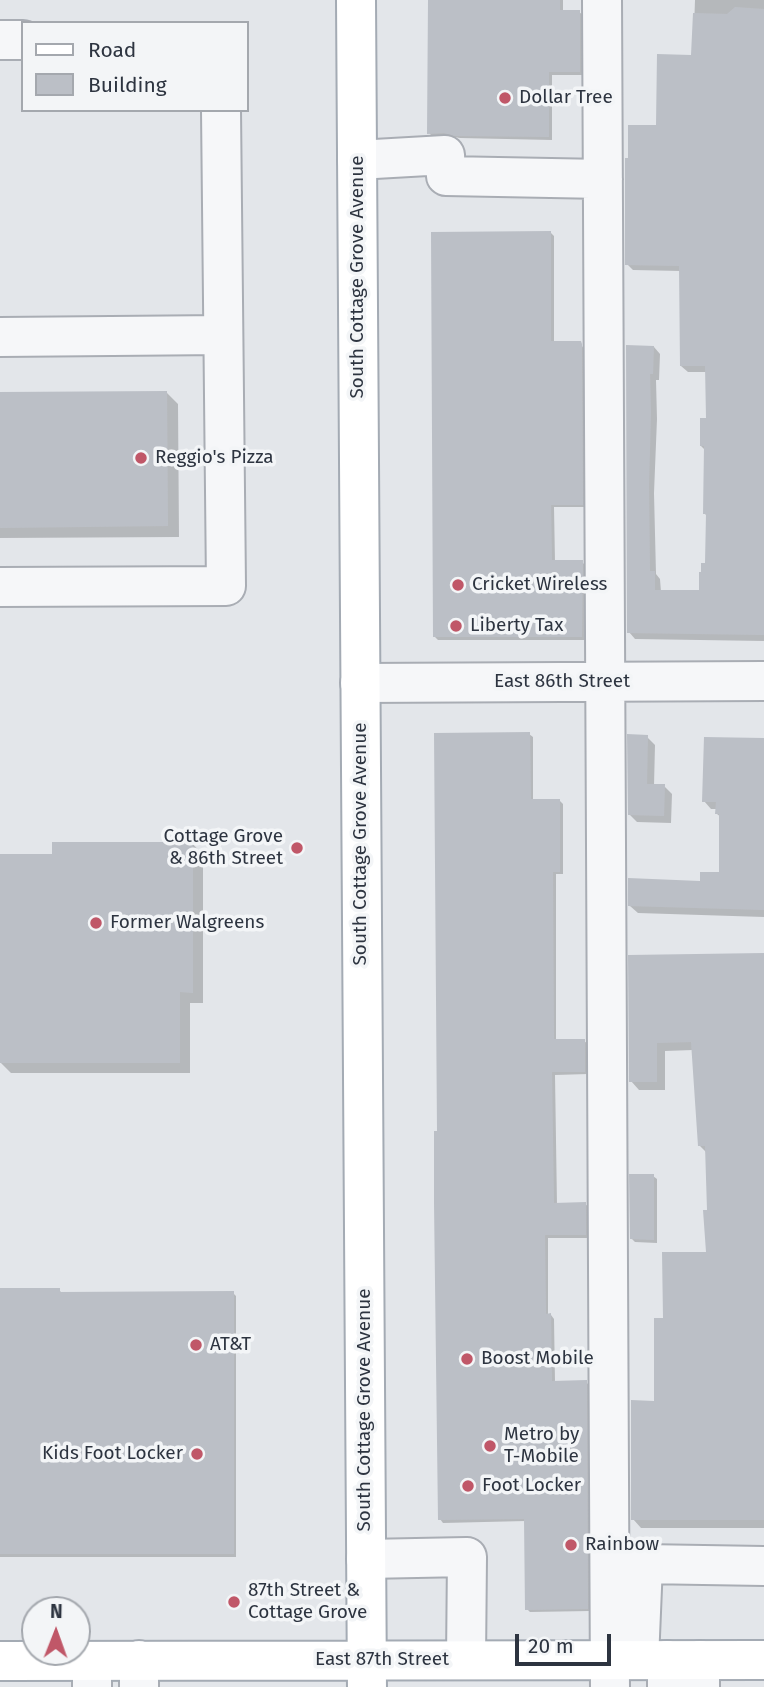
<!DOCTYPE html>
<style>
body{margin:0}
#map{position:relative;width:764px;height:1687px;overflow:hidden;background:#e3e6ea;font-family:"Fira Sans",sans-serif}
canvas{display:block}
.legend{position:absolute;left:21px;top:21px;width:228px;height:91px;box-sizing:border-box;background:#f3f5f7;border:2px solid #a4a8ae;margin:0;padding:9px 12px;list-style:none;font-size:21px;color:#2d3440}
.legend li{display:flex;align-items:center;gap:14px;height:35px}
.legend b{width:35px;border:2px solid #a4a8ae}
.north{position:absolute;left:21px;top:1596px;width:70px;height:70px;box-sizing:border-box;background:#f3f5f7;border:2px solid #a4a8ae;border-radius:50%;rotate:1deg;font-size:19px;font-weight:700;line-height:28px;text-align:center;color:#2d3440}
.north::after{content:'';display:block;margin:auto;width:24px;height:32px;background:#c05768;clip-path:polygon(50% 0,100% 100%,50% 72%,0 100%)}
.scale{position:absolute;left:515px;top:1634px;width:96px;height:32px;box-sizing:border-box;border:4px solid #2d3440;border-top:0;padding-left:9px;font-size:21px;line-height:24px;white-space:nowrap;color:#2d3440;-webkit-text-stroke:5px #f3f5f7;paint-order:stroke}
</style>
<div id="map">
<canvas width="764" height="1687"></canvas>
<ul class="legend">
<li><b style="height:9px;background:#fff"></b>Road</li>
<li><b style="height:19px;background:#bbbfc6"></b>Building</li>
</ul>
<div class="north">N</div>
<div class="scale">20 m</div>
</div>
<script>
const c = document.querySelector('canvas').getContext('2d');
c.lineJoin = 'round';
function fillPath(path, color) {
  c.fillStyle = color;
  c.fill(path, 'evenodd');
}
function strokePath(path, color, width, dash) {
  c.strokeStyle = color;
  c.lineWidth = width;
  c.lineCap = dash ? 'butt' : 'round';
  c.setLineDash(dash || []);
  c.stroke(path);
}
function label(font, color, halo, rows, align = 'center') {
  c.font = font + ' "Fira Sans",sans-serif';
  c.lineWidth = 7;
  c.setLineDash([]);
  c.textBaseline = 'middle';
  c.strokeStyle = halo;
  c.fillStyle = color;
  for (const [text, x, y, turn = 0] of rows) {
    c.save();
    c.translate(x, y);
    c.rotate((+turn || 0) * Math.PI / 180);
    c.textAlign = isNaN(turn) ? turn : align;
    if (halo) c.strokeText(text, 0, 0);
    c.fillText(text, 0, 0);
    c.restore();
  }
}
fillPath(new Path2D(`
 M430,0h133v12h16l4,3v60h-31v65l-92,-2 -12,-2 -15,1 -4,-4z
 M695,0h69v641l-129,-2 -6,-7 -2,-285h27l6,7 -1,26h-3l1,39 -3,74 2,81 4,5 1,13h40l6,-27 1,-48 -4,-4 1,-63 -4,-4 6,-27v-47h-19l-7,-6v-95l-48,-1 -6,-6 3,-104 27,-33 36,-70z
 M551,233l3,3v107h26l4,6 1,158h-31l1,55h27l4,4 -1,74h-147l-3,-3z
 M167,393l11,11 1,133 -179,1v-144z
 M529,734l4,3v64l26,-1 4,4v70h-7v167h28l4,3v30l-33,1 2,130 28,-1 4,3v31h-41v78l3,-1 3,4 1,63h31l3,3 1,226 -60,1 -3,-3 -1,-88 -83,2 -3,-4 -2,-386z
 M647,737l8,8 -1,41h10l8,8 -1,29 -34,-1 -8,-8z
 M764,740v177l-126,-4 -8,-7 72,-24 19,-8v-57l-4,-3v-5h-6l-7,-8z
 M192,843l11,12v148h-13v70h-179l-11,-11v-53l54,-153z
 M764,955v573h-123l-8,-9 23,-116 9,-83 43,-66v-42l-1,-59 -7,-7 -7,-96 -28,1v39h-26l-8,-9 -1,-124z
 M653,1176l4,3v64l-22,-1 -3,-3z
 M0,1290h59l3,3h171l3,3v261h-236z`), '#0003');
fillPath(new Path2D(`
 M428,0h132v10h20v62h-31v65l-94,-1 -11,-3 -17,1z
 M735,7l29,2v626l-137,-2 -1,-288 28,1 -1,28h-3l1,38 -2,73 1,86h5v19h44v-18h2v-9h4l1,-49h-3l1,-68h-4v-28h6l-1,-52h-25l-1,-100 -54,-1v-107h3v-33h28l1,-71 34,1 2,-42 34,1z
 M551,231v110h30l1,3 1,161h-32l1,55h31l-1,77h-149l-2,-405z
 M167,391l1,135 -168,2v-136z
 M530,732l1,67h29v73h-7l1,167h31v33h-33l2,131 32,-1v33h-41l1,79 5,-1 1,68 35,-1 1,229 -63,1 -1,-91 -86,1 -4,-317v-72h3l-3,-398z
 M627,734l21,1 -1,49h18l-1,32 -36,-1z
 M704,737l60,1v172l-136,-4v-28l72,3v-9h19v-58h-4l1,-12h-14z
 M52,842h141v151l-13,-1v71h-180v-209h52z
 M764,953v567h-133v-120l23,1v-83h9l-1,-66h44l-3,-42h4l-2,-64h-7l-7,-104 -34,1v39h-28l-1,-127z
 M629,1174h25v66l-24,-1z
 M0,1288h60v4l174,-1v263h-234z`), '#bbbfc6');
const minor = new Path2D(`
 M602,0l8,1687
 M0,40h23
 M357,160l88,-5 1,21 157,3
 M0,337l223,-2
 M0,587l226,-1 -5,-476
 M360,683l404,-2
 M366,1559l101,-2 -1,103
 M639,1660l4,-96 121,2
 M667,1660v27
 M92,1661v26
 M139,1687v-27
 M700,1687v-27`);
const major = new Path2D(`
 M356,0l11,1687
 M0,1661l764,-1`);
strokePath(minor, '#a9adb4', 42);
strokePath(major, '#a4abb4', 42);
strokePath(minor, '#f6f7f9', 38);
strokePath(major, '#fff', 38);
for (const [x, y, r, color] of [
 [505,98,7,"#c05768"],
 [141,458,7,"#c05768"],
 [458,585,7,"#c05768"],
 [456,626,7,"#c05768"],
 [297,848,7,"#c05768"],
 [96,923,7,"#c05768"],
 [196,1345,7,"#c05768"],
 [467,1359,7,"#c05768"],
 [490,1446,7,"#c05768"],
 [197,1454,7,"#c05768"],
 [468,1486,7,"#c05768"],
 [571,1545,7,"#c05768"],
 [234,1602,7,"#c05768"]
]) {
  const dot = new Path2D();
  dot.arc(x, y, r, 0, 2 * Math.PI);
  c.fillStyle = color;
  c.fill(dot);
  strokePath(dot, '#f3f5f7', 2.5);
}
label('19px', '#2d3440', '#f3f5f7', [
 ["Dollar Tree",519,98],
 ["Reggio's Pizza",155,458],
 ["Cricket Wireless",472,585],
 ["Liberty Tax",470,626],
 ["Cottage Grove",283,837,"right"],
 ["& 86th Street",283,859,"right"],
 ["Former Walgreens",110,923],
 ["AT&T",210,1345],
 ["Boost Mobile",481,1359],
 ["Metro by",504,1435],
 ["T-Mobile",504,1457],
 ["Kids Foot Locker",183,1454,"right"],
 ["Foot Locker",482,1486],
 ["Rainbow",585,1545],
 ["87th Street &",248,1591],
 ["Cottage Grove",248,1613]
], 'left');
label('19px', '#2d3440', '#f3f5f7', [
 ["South Cottage Grove Avenue",358,277,-90],
 ["East 86th Street",562,682],
 ["South Cottage Grove Avenue",361,844,-90],
 ["South Cottage Grove Avenue",365,1410,-90],
 ["East 87th Street",382,1660]
]);
</script>
